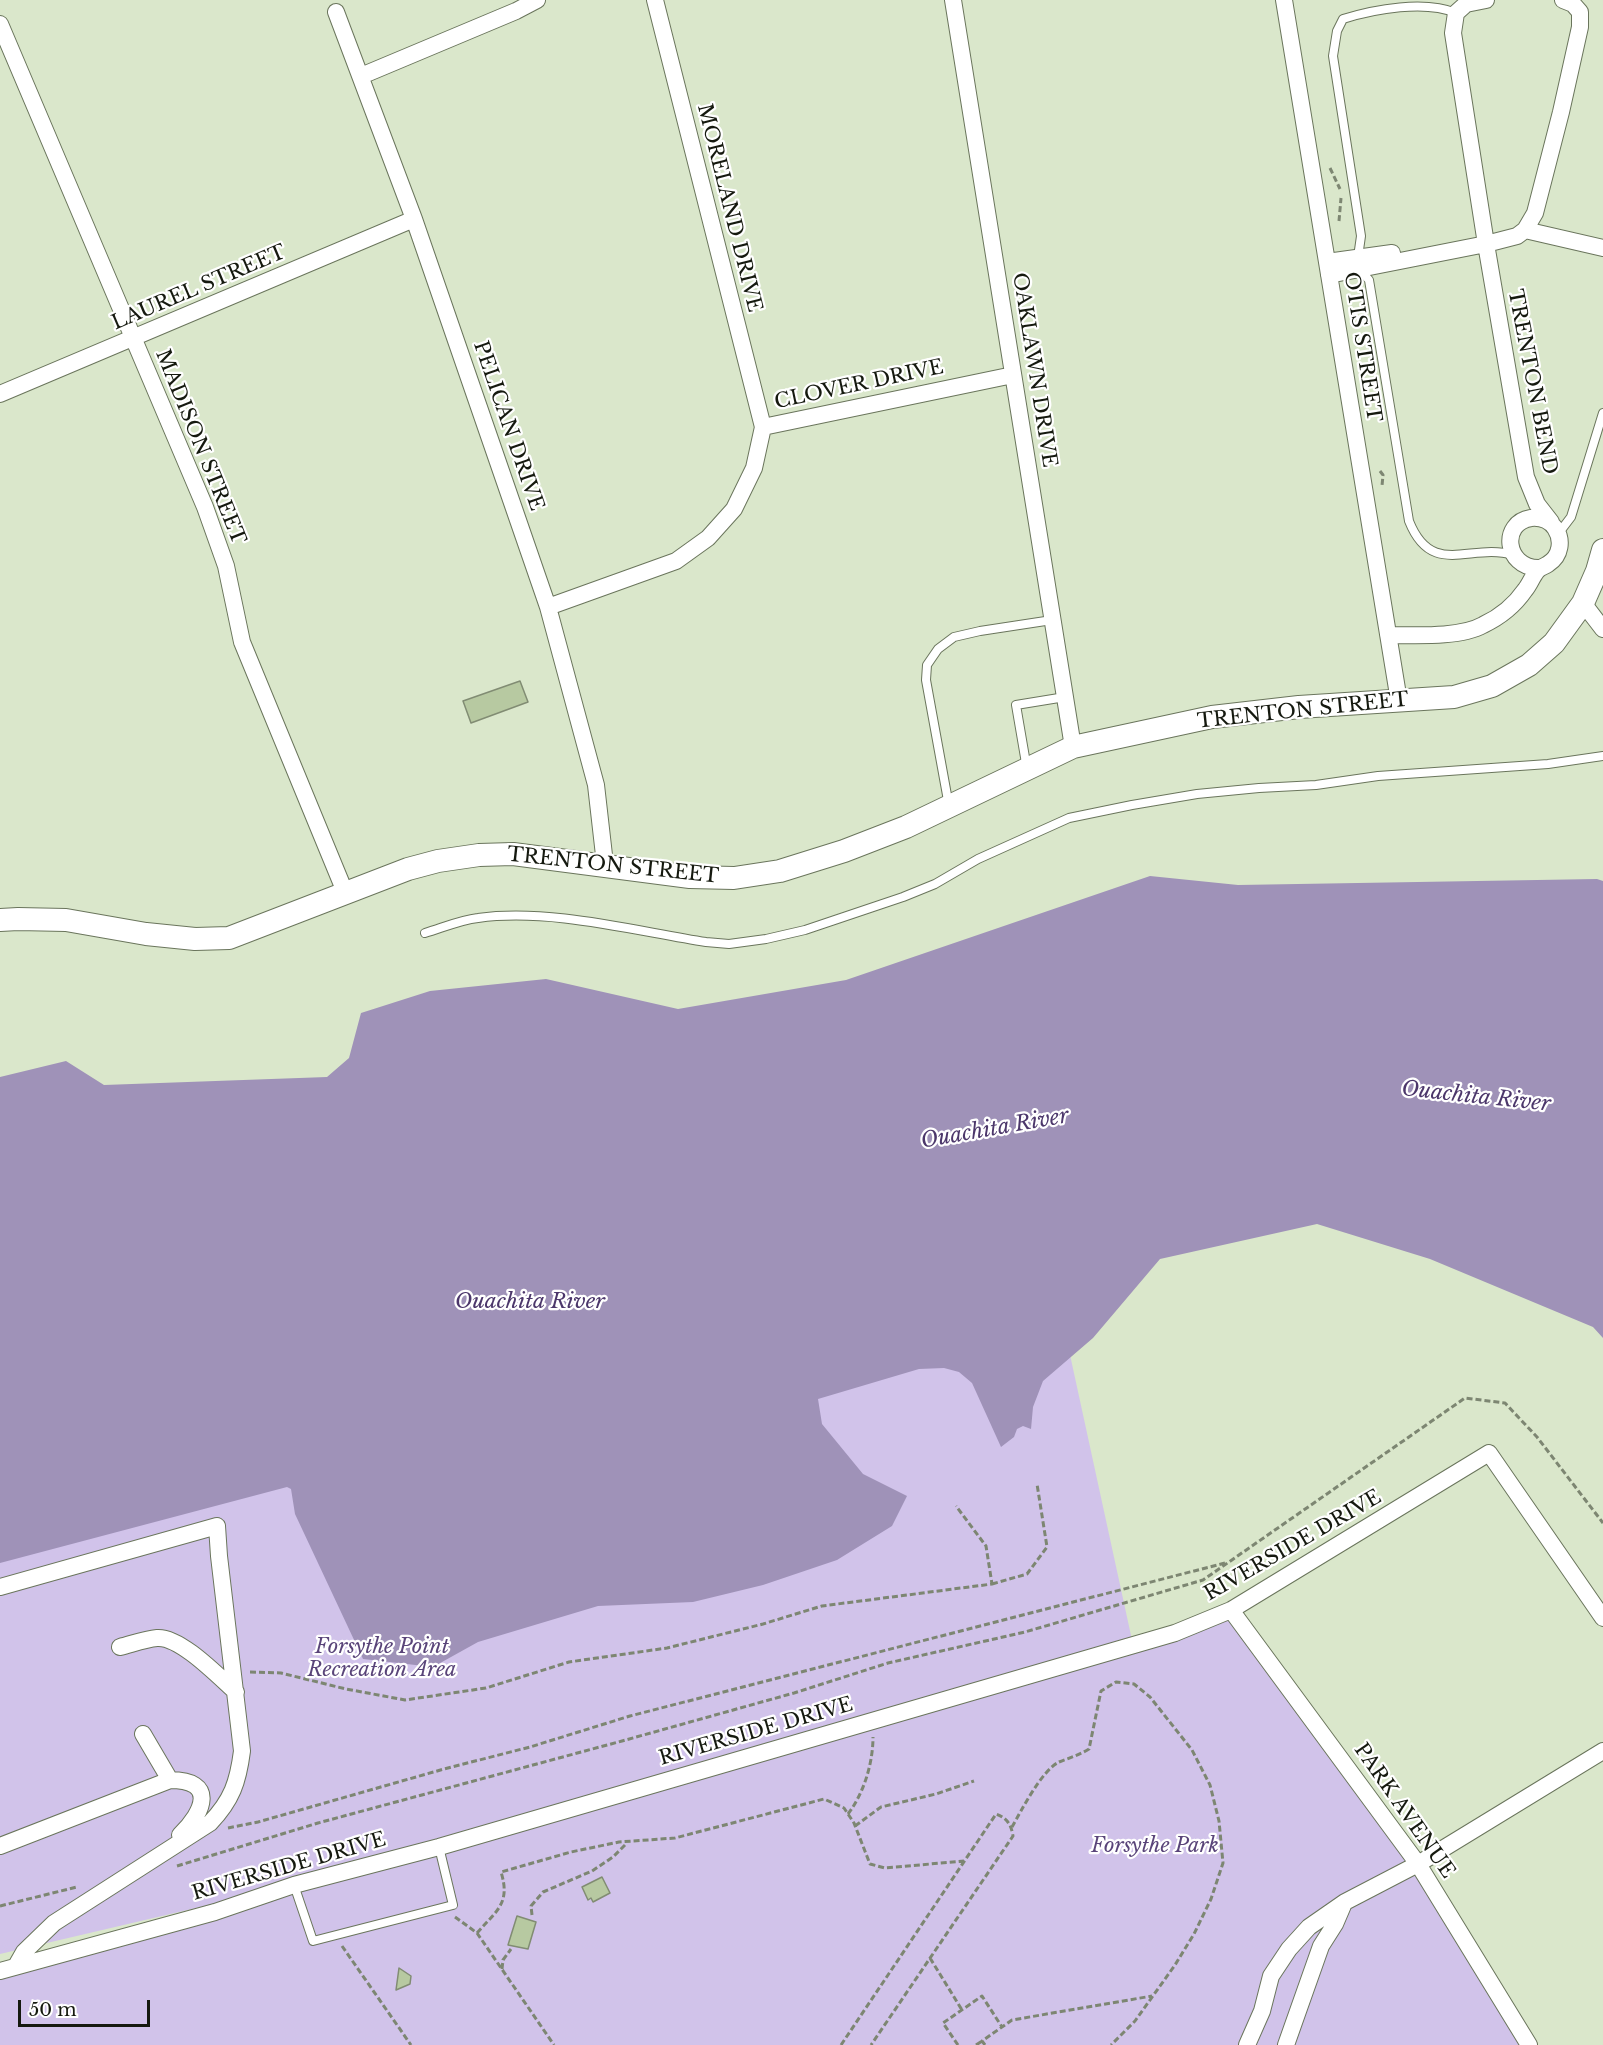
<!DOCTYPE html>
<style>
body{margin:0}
#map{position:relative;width:1603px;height:2045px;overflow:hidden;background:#dae7cb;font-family:"Libre Baskerville",serif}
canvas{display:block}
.scale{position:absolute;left:18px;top:2000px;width:132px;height:27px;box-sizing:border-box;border:3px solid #15190f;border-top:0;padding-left:8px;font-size:18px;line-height:21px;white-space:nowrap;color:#15190f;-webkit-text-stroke:4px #fff;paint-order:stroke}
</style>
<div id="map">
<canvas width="1603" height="2045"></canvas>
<div class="scale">50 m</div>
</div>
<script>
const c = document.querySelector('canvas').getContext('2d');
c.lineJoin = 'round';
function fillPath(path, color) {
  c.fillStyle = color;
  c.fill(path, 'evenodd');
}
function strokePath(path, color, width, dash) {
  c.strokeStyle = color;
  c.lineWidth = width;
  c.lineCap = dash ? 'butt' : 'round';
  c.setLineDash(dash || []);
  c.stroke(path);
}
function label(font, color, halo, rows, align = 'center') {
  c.font = font + ' "Libre Baskerville",serif';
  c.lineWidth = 4.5;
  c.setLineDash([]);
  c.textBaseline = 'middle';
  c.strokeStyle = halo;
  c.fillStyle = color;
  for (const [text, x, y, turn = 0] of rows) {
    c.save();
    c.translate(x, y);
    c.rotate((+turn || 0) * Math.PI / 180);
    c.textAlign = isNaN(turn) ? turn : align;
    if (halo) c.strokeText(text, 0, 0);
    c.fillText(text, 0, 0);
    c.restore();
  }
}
fillPath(new Path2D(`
 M1057,1295l75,345 99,-30 187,254 114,181h-1532v-74l294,-86 -294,69v-395l461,-125z`), '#d1c3ea');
fillPath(new Path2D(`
 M1150,876l88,9 359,-6 6,2v457l-10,-11 -163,-68 -113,-35 -157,35 -67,79 -50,43 -10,26 -2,22 -8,-3 -6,3 -3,8 -13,10 -29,-64 -13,-11 -15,-4 -25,1 -101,30 4,25 41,50 44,22 -15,30 -55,34 -74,25 -70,17 -95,4 -120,36 -45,25 -70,-8 -68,-145 -4,-25 -4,-2 -287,76v-486l66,-16 38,24 223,-8 22,-19 12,-45 69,-22 116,-12 132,30 168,-29z`), '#9f92b8');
const building = new Path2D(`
 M520,681l8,21 -57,21 -8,-22z
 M602,1877l8,16 -17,9 -2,-4 -3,2 -6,-13z
 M517,1916l19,6 -8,27 -20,-4z
 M399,1968l12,8 -1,8 -14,6z`);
fillPath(building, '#b7c9a1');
strokePath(building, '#818c73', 1.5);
const lane = new Path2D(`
 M1358,257l3,-21 -28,-180 4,-25 6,-12c32,-10 82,-19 113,-6
 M1360,270l9,10 40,241c23,58 62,21 104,34
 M1558,534l13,-17 32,-104
 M1027,769l-11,-64 49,-8
 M949,806l-23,-126 1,-15 11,-16 16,-12 26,-6 72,-11
 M425,933c17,-5 35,-13 53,-15 72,-10 157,13 228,24l23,2 37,-5 39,-9 98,-33 32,-13 43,-25 91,-41 63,-13 65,-11 62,-6 57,-3 62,-9 170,-12 55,-8
 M294,1885l19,56 140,-36 -14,-58`);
const street = new Path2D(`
 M655,0l108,427
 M953,0l120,747
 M1284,0l115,701
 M1486,0l-20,4 -10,9 -3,20 33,211 40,233 11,27 14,18
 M336,12l78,207 134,388 48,178 9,79
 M0,24l205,483 21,59 16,76 103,250
 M361,76l155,-65 21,-11
 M1525,230l78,18
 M1327,262l65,-9
 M1329,275l157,-31 31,-8 8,-6 10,-17 26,-101 19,-85v-15l-7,-8 -10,-4
 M0,394l414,-175
 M1583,603l20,26
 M548,607l128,-46 32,-23 26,-29 20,-41 9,-41 250,-52
 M1388,635c26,0 72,3 95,-10 17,-8 31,-19 42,-35 5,-6 7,-13 12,-19 3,-4 7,-4 11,-7 13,-8 15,-24 7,-36 -5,-7 -14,-11 -24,-10 -31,5 -26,49 7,50
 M0,1587l217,-61 2,30 23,195c-4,31 -10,49 -32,72l-156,100 -30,29 -8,14
 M1231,1610l187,254 111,181
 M120,1647c12,-3 25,-8 37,-9 23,-2 62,39 79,54
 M143,1734l27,46
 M0,1846l170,-66c47,0 34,32 10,55
 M0,1971l215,-59 79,-27 145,-38 736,-214 56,-23 258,-157 114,165
 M1247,2045l15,-34 9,-35 18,-27 20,-22 36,-25 73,-38 185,-113
 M1286,2045l35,-99 14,-22 9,-21`);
const secondary = new Path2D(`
 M0,920l18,-1 48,1 80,14 49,5 34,-1 179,-69 30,-8 41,-6 34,-1 177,23 44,1 46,-7 64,-20 62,-24 167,-80 139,-30 87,-10 155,-10 38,-11 37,-21 25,-22 29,-40 14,-32 6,-21`);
strokePath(lane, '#6a755c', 10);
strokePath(street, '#6a755c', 18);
strokePath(secondary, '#6a755c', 24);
strokePath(new Path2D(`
 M1330,168l10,21
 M1339,221l2,-23
 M1380,471l3,4 -1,11
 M992,1584l35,-10 20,-27 -10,-63
 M250,1672l31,1 65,16 59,11 81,-12 83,-26 98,-14 96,-24 59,-18 170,-22 -6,-38 -30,-40
 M848,1814c16,-21 25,-51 25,-77
 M855,1826l26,-19 55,-13 38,-13
 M1012,1827c9,-16 30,-57 47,-65 10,-4 20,-7 30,-13l12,-58 15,-9 18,2 16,13 42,53 18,35 9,36 4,42 -12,36 -17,35 -19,31 -40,56 -24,24
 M228,1828l30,-6 186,-53 86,-22 100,-31 595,-153
 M177,1866l141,-43 304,-82 172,-48 94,-30 137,-31 178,-52 262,-182 40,5 32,34 66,86
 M0,1906l77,-19
 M532,1915l-1,-9 12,-14 49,-21 21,-14 14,-14
 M455,1917l22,16 77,112
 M477,1933c19,-22 34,-29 24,-61l70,-20 48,-10 56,-4 149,-39 20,9 10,15 16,41 15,4 79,-7
 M342,1946l69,99
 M930,1958l32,52
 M502,1969l1,-9 8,-11
 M841,2045l155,-231c11,4 15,10 17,22l-142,209
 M958,2045l-15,-22 39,-27 20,31
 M976,2045l6,-4
 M985,2045l-3,-4 30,-21 140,-24`), '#7d8672', 3, [6, 3]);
strokePath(lane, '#fff', 8);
strokePath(street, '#fff', 16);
strokePath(secondary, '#fff', 22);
label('20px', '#15190f', '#fff', [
 ["MORELAND DRIVE",729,208,76],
 ["LAUREL STREET",199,288,-23],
 ["OTIS STREET",1362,347,81],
 ["OAKLAWN DRIVE",1034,370,81],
 ["TRENTON BEND",1532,382,79],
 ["CLOVER DRIVE",859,385,-12],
 ["PELICAN DRIVE",508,426,71],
 ["MADISON STREET",200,447,68],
 ["TRENTON STREET",1303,711,-6],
 ["TRENTON STREET",613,866,6],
 ["RIVERSIDE DRIVE",1293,1546,-30],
 ["RIVERSIDE DRIVE",756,1732,-16],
 ["PARK AVENUE",1404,1811,55],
 ["RIVERSIDE DRIVE",289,1867,-16]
]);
label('italic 20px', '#594479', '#fff', [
 ["Forsythe Point",382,1647],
 ["Recreation Area",382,1670],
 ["Forsythe Park",1155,1846]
]);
label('italic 21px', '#4c376b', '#fff', [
 ["Ouachita River",1476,1097,6],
 ["Ouachita River",995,1129,-10],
 ["Ouachita River",530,1302]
]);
</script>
